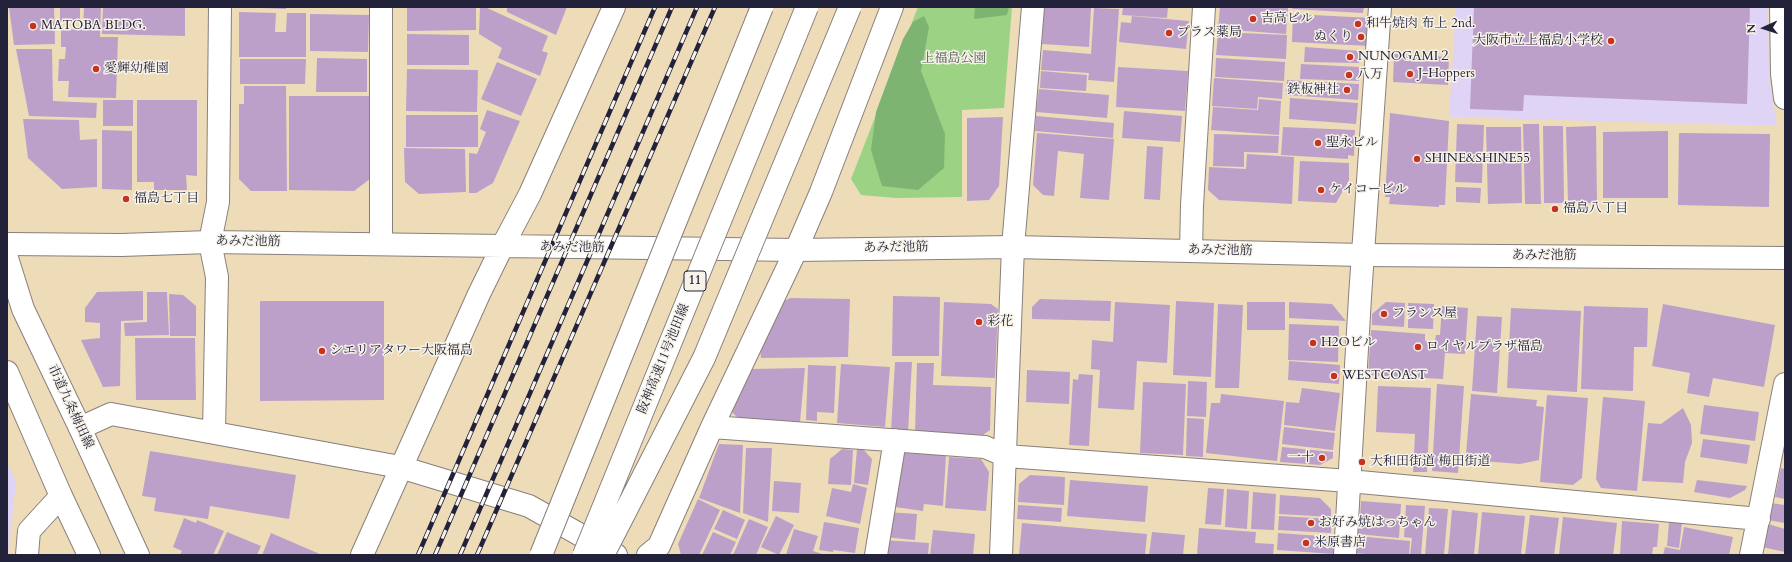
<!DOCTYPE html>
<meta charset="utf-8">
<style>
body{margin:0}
#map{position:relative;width:1792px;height:562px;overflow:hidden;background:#eedcb9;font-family:Cardo,serif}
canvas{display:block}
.frame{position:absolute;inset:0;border:8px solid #22223b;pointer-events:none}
.north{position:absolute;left:1744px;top:8px;width:40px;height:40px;-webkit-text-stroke:3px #f7f3e8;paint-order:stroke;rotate:267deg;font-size:11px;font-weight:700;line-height:16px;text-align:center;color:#22223b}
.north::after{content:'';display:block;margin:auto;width:14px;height:18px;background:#22223b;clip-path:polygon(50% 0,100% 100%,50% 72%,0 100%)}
</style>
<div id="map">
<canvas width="1792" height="562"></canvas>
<div class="frame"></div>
<div class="north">N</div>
</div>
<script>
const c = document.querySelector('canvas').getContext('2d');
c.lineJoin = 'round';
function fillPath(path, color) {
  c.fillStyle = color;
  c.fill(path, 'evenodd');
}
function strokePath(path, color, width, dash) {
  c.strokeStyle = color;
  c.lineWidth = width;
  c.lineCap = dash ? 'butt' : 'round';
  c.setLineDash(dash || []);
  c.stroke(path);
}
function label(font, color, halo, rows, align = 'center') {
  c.font = font + ' Cardo,"Noto Serif JP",serif';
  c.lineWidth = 3;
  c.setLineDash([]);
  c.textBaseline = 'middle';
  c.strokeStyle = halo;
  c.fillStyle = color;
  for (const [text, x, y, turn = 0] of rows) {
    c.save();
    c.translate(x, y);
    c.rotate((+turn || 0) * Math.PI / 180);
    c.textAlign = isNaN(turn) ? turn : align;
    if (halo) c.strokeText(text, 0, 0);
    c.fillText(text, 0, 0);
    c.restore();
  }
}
fillPath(new Path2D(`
 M1456,7h312l1,69 8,50 -328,-9z
 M7,462l9,20 -8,73h-1z`), '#dfd4f5');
fillPath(new Path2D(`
 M918,7h94l-8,101 -42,2v87l-66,1 -35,-3 -10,-16z`), '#9cd283');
fillPath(new Path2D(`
 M975,7h34l-2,8 -33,4z
 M924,16l5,11 -8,44 24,63 -1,34 -26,22 -36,-4 -11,-36 5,-38 27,-73 10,-17z`), '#7db471');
fillPath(new Path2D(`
 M9,7h45l1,37 -41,1z
 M60,7h20v15h-20z
 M84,7h17l-1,30h18l-2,61 -48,-1 1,-16h-11l1,-22h6l1,-12h-5v-18l22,1z
 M103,7h82v29l-83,-2z
 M262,7h24v2l-24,-1z
 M407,7h69v23l-69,1z
 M480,7h5l63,29 -6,15 6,2 -8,23 -42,-18 4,-10 -23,-14z
 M507,7h60l-11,28 -49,-23z
 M1044,7h47l-2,40 -47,-3z
 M1123,7h45l-1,11 -45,-3z
 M1220,7l68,1 -2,26 -68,-5z
 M1292,7h72l-1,6 -71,-4z
 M1474,7h276l-3,97 -223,-9 -1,16 -53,-2z
 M1094,8l25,1 -5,73 -26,-2 1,-7 -48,-3 2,-20 48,4z
 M239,12l37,1 -1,19h11l1,-19h19v44h-67z
 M310,14l59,1 -1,37 -58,-1z
 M1293,14l79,4 -2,28 -78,-4z
 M1132,16l57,5 -3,28 -67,-7 2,-20 10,1z
 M1218,32l69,3 -1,24 -70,-4z
 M407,34l62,1v30h-62z
 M1305,47l55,4 -1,12 -55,-1z
 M16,49h36l1,52 44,2 -1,15 -67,-2z
 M1394,54l55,3 -1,28 -55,-3z
 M317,58l50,1v33h-51z
 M1216,58l69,4 -1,19 -69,-4z
 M240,59h66l-1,25h-65z
 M497,62l40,17 -16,37 -40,-17z
 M1301,64l58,3v14l-59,-2z
 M1118,67l70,4 -3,40 -69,-4z
 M407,69l71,1 -1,42 -71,-1z
 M1041,71l46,4 -1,16 -46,-3z
 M1214,78l69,5 -1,16 -24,-2 -1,12 -45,-3z
 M1287,80l72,4 -1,16 -72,-5z
 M244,86h42l1,105h-36l-12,-12v-75h5z
 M1039,89l70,6 -2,23 -71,-6z
 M289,96h81v83l-16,12 -65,-1z
 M1290,98l68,5 -2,21 -67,-5z
 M1259,99l22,2 -2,34 -68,-5 2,-23 45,3z
 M103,100h30v26h-30z
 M137,100h60v76l-11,-1 1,15h-33v-8h-17z
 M487,110l33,11 -27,62 -17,10h-7v-40l8,1 9,-22 -6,-3z
 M1124,111l58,5 -2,26 -58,-4z
 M1390,113l59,8 -4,84h-6v2l-50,-3 1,-7h-5z
 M406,115h72v32h-72z
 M1036,116l78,7 -1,15 -78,-7z
 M1003,117l-4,69 -10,14 -22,1v-83z
 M23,119l56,1 1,20 17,-1v48l-35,2 -34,-31z
 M1457,124l27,1 -2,58 -27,-1z
 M1523,124h16l2,80h-16z
 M1543,126h20l1,77h-20z
 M1596,126l1,77h-29l-2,-76z
 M1283,127l72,3 -1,26 -6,-1v4l-67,-4z
 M1486,127h35l1,76 -34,1z
 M102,130l30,1v59l-30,-1z
 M1668,131v67h-65v-66z
 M1037,133l77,6 -5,61 -29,-2 4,-44 -26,-3 -4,45 -11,-1 -10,-10z
 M1679,133l91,1 -1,73 -91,-2z
 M1214,134l65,2 -1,17 -34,-1v15l-31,-1z
 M1147,146l16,1 -3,53 -16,-1z
 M404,148l61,1 1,43 -47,2 -14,-12z
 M1247,154l47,3 -2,47 -73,-4 -11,-10 1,-23 37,2z
 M1300,161l49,2v17l-13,23 -38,-2z
 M1456,187l25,1 -1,15 -24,-1z
 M143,291v29l-22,1 -1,65 -17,1 -22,-47 19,-2v-15l-15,-1v-14l12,-16z
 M147,292h20l2,43 -44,1 -1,-13 23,-1z
 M169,294l14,1 13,11v30h-26z
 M893,296l47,1 -1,59h-47z
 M790,298l60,1 -2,58 -87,1 -1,-12 17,-41z
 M1040,299l71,2 -1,20 -78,-2v-12z
 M260,301h124v99l-124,1z
 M1176,301l38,2 -3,74 -38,-2z
 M944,302l47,2 7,5 -3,69 -54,-2z
 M1115,302l55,3 -3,58 -30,-2 -3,49 -36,-2 2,-38 -9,-1 1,-29 21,2z
 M1247,302h38v28h-38z
 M1289,302l43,2 14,17 -57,-3z
 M1386,302l19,1 -1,24 -32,-2v-11z
 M1408,303l26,1 -1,25 -25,-1z
 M1218,304l25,1 -4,83h-24z
 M1663,304l112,21 -11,62 -51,-9 -4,19 -22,-4 3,-20 -38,-7z
 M1442,306l26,2 -3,46 -20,-1 -2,26 -75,-4 3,-45 54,4v7h10l1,-6h4z
 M1584,306l64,2 -1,39h-13l-1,44 -52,-2z
 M1511,308l70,3 -4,81 -70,-4z
 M1477,316l25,1 -5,76 -25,-2z
 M1289,324l50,2 -1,36 -50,-2z
 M135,338h60l1,62h-60z
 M1289,361l51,4 -1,19 -51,-4z
 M895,362h17l-4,70 -17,-1z
 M917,363h17l-1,22 58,2 -1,43 -7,5 -68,-3z
 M841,364l49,3 -5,60 -48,-4z
 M808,365l28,1 -2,47 -17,-1v9l-11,-1z
 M805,368l-5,54 -62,-4 -6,-6 4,-14 15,-29z
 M1027,370l43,2 -1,32 -43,-2z
 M1079,374l14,1 -4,71 -20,-1 4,-66 5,1z
 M1188,381l19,1 -1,35 -19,-1z
 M1143,382l43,2 -3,71 -43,-2z
 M1437,384l27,2 -6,87 -26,-2z
 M1378,386l53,2 -4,84h-14l2,-38 -39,-2z
 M1302,388l38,5 -5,38 -51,-6 2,-23 13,1z
 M1221,394l63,7 -7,60 -71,-8 5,-50h9z
 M1471,394l66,6 -1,6 8,1 -5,53 -19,4 -38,-3 -16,-7z
 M1547,395l41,3 -6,80 -9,7 -33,-3z
 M1603,397l42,4 -8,90 -36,-3 -5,-9z
 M1704,405l55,7 -4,29 -55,-7z
 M1683,408l8,17 1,18 -7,19 -2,21 -41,-2 6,-58 13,1z
 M1187,418l17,1 -1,38 -17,-1z
 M1284,427l51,6 -2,17 -51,-6z
 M1703,439l47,6 -3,19 -47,-7z
 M719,444l24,1 -3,68 -41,-15z
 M1282,447l51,5v6l-13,7 -40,-3z
 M746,448h26l-4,74 -25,-9z
 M842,449l11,1 -2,35 -23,-1 2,-25z
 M857,449h6l9,10 -4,26 -14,-2z
 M150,451l146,24 -7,44 -79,-13 -2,13 -54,-8 2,-13 -14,-2z
 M904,453l42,2 -3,51 -19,-2 -1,7 -35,-5 12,-36z
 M949,457l32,2 8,13 -3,39 -41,-3z
 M1781,468l4,1v30l-10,-2z
 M1030,475l35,2 -1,28 -46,-3 1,-18z
 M1070,480l78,6 -3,36 -78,-6z
 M1697,480l50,6 -2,4 -15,8 -36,-6z
 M774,481l27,2 -2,30 -27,-2z
 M853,484l14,4 -7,36 -34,-8 6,-28 19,4z
 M1208,488l16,1 -3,36 -16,-1z
 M1227,489l22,2 -2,38 -22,-2z
 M1253,492l23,2 -2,36 -23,-1z
 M1280,495l40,3 11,11v8l-52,-3z
 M698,499l22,11 -21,45h-18l-3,-11z
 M1361,501l40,3 -1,15 -40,-2z
 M1771,503l14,2v18l-17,-3z
 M1018,505l44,3 -1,14 -44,-3z
 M1406,505l19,1 -4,49h-11l2,-17 -8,-1z
 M1429,508l19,1 -4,46h-19z
 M723,510l22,10 -8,19 -23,-10z
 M1452,510l26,3 -4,42h-26z
 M887,512l30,2 -2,26 -31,-3z
 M1482,512l43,4 -4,39h-43z
 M1530,515l29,3 -5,37h-29z
 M776,516l18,9 -15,30 -18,-8z
 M1279,516l53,3 -1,14 -53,-3z
 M1358,517l42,4 -1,17 -42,-4z
 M1563,517l54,6 -4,32h-54z
 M184,518l12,5 1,-3 27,11 -11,24h-33l2,-4 -9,-4z
 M749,519l19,8 -12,28h-23z
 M1622,521l37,3 -2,23h-4l-1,8h-32z
 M824,522l35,6 -4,25 -22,-3v2l-14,-2z
 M1669,522l13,1 -3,25 -12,-2z
 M1022,523l125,11 -2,21h-126z
 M1768,524l17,5v23l-23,-5z
 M1684,527l49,10 -4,18h-66l2,-8 15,3z
 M1199,528l57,4 -1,11 19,1 -1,11h-76z
 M794,529l24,7 -5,15 12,4h-39z
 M933,530l42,4 -2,21h-43z
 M227,532l34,14 -4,9h-40z
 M713,532l23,10 -6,13h-28z
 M1152,532l33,3 -2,20h-34z
 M271,533l51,22h-60z
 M1278,533l57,4 -1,17 -57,-4z
 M1357,536l53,5 -1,14h-34l-20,-2z
 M883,540l46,3 -1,12h-46z`), '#bca0c9');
const street = new Path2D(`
 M1781,7l1,67 3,24
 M381,244v-237
 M1191,251l1,-46 12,-198
 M712,427l273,20 21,9 343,25 410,38
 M80,428l31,-14 289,53 129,39 87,49
 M214,432l3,-155 -7,-35 8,-40 2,-195
 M27,555l2,-24 32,-35
 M648,555l11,-9 53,-119 84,-177 25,-58 71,-185
 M876,555l19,-115
 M1001,555l12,-308 20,-240
 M1345,555l15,-258 20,-290
 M1751,555l34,-171`);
const secondary = new Path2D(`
 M7,244l114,1 89,-3 586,8 217,-3 350,8 422,3
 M362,555l117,-261 23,-47 28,-53 84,-187`);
const primary = new Path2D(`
 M7,258l16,51 57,119 58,127
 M7,372l54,124 28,59`);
strokePath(street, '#887f7a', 24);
strokePath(secondary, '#887f7a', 24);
strokePath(primary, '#887f7a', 24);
strokePath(street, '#fff', 22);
strokePath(secondary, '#fff', 22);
strokePath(primary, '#fff', 22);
const rail = new Path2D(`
 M418,555l237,-548
 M435,555l237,-548
 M460,555l237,-548
 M477,555l238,-548`);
strokePath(rail, '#22223b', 4.5);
strokePath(rail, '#f7f3e8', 3, [9]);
const highwayBridge = new Path2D(`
 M541,555l221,-548
 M584,555l223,-548
 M603,555l101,-197 146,-351`);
strokePath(highwayBridge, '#887f7a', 24, []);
strokePath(highwayBridge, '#fff', 22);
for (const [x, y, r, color] of [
 [1253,19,4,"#c8321e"],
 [1358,24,4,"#c8321e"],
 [33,26,4,"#c8321e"],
 [1169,33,4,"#c8321e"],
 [1361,37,4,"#c8321e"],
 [1611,41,4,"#c8321e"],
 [1350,57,4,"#c8321e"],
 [96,69,4,"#c8321e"],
 [1410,74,4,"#c8321e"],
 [1349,75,4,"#c8321e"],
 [1347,90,4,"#c8321e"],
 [1318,143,4,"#c8321e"],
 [1417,159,4,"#c8321e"],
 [1321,190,4,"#c8321e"],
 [126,199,4,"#c8321e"],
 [1555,209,4,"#c8321e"],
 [1384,314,4,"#c8321e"],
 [979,322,4,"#c8321e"],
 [1313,343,4,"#c8321e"],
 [1418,347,4,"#c8321e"],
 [322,351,4,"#c8321e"],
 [1334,376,4,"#c8321e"],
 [1322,458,4,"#c8321e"],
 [1362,462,4,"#c8321e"],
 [1311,523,4,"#c8321e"],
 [1306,543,4,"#c8321e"]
]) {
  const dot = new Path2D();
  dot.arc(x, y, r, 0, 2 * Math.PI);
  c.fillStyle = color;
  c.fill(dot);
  strokePath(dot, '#f7f3e8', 1.5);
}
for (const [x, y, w] of [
 [695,281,22]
]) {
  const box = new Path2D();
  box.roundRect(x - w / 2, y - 10, w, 20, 3);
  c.fillStyle = '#f7f3e8';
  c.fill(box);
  strokePath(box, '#22223b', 1);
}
label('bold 12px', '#22223b', null, [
 ["11",695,281]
]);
label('13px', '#22223b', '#f7f3e8', [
 ["吉高ビル",1261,19],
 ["和牛焼肉 布上 2nd.",1366,24],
 ["MATOBA BLDG.",41,26],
 ["プラス薬局",1177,33],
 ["ぬくり",1353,37,"right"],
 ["大阪市立上福島小学校",1603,41,"right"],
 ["NUNOGAMI２",1358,57],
 ["愛輝幼稚園",104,69],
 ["J-Hoppers",1418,74],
 ["八万",1357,75],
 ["鉄板神社",1339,90,"right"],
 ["聖永ビル",1326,143],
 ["SHINE&SHINE55",1425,159],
 ["ケイコービル",1329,190],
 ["福島七丁目",134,199],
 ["福島八丁目",1563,209],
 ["フランス屋",1392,314],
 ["彩花",987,322],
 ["H2Oビル",1321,343],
 ["ロイヤルプラザ福島",1426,347],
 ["シエリアタワー大阪福島",330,351],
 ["WESTCOAST",1342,376],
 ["一十",1314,458,"right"],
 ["大和田街道 梅田街道",1370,462],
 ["お好み焼はっちゃん",1319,523],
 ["米原書店",1314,543]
], 'left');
label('13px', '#475751', '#f7f3e8', [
 ["上福島公園",954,59]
]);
label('13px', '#22223b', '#f7f3e8', [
 ["あみだ池筋",248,242,1],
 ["あみだ池筋",572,248,1],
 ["あみだ池筋",896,248,-1],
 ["あみだ池筋",1220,251,1],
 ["あみだ池筋",1544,256],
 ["阪神高速11号池田線",664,359,-68],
 ["市道九条梅田線",70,407,65]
]);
</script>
